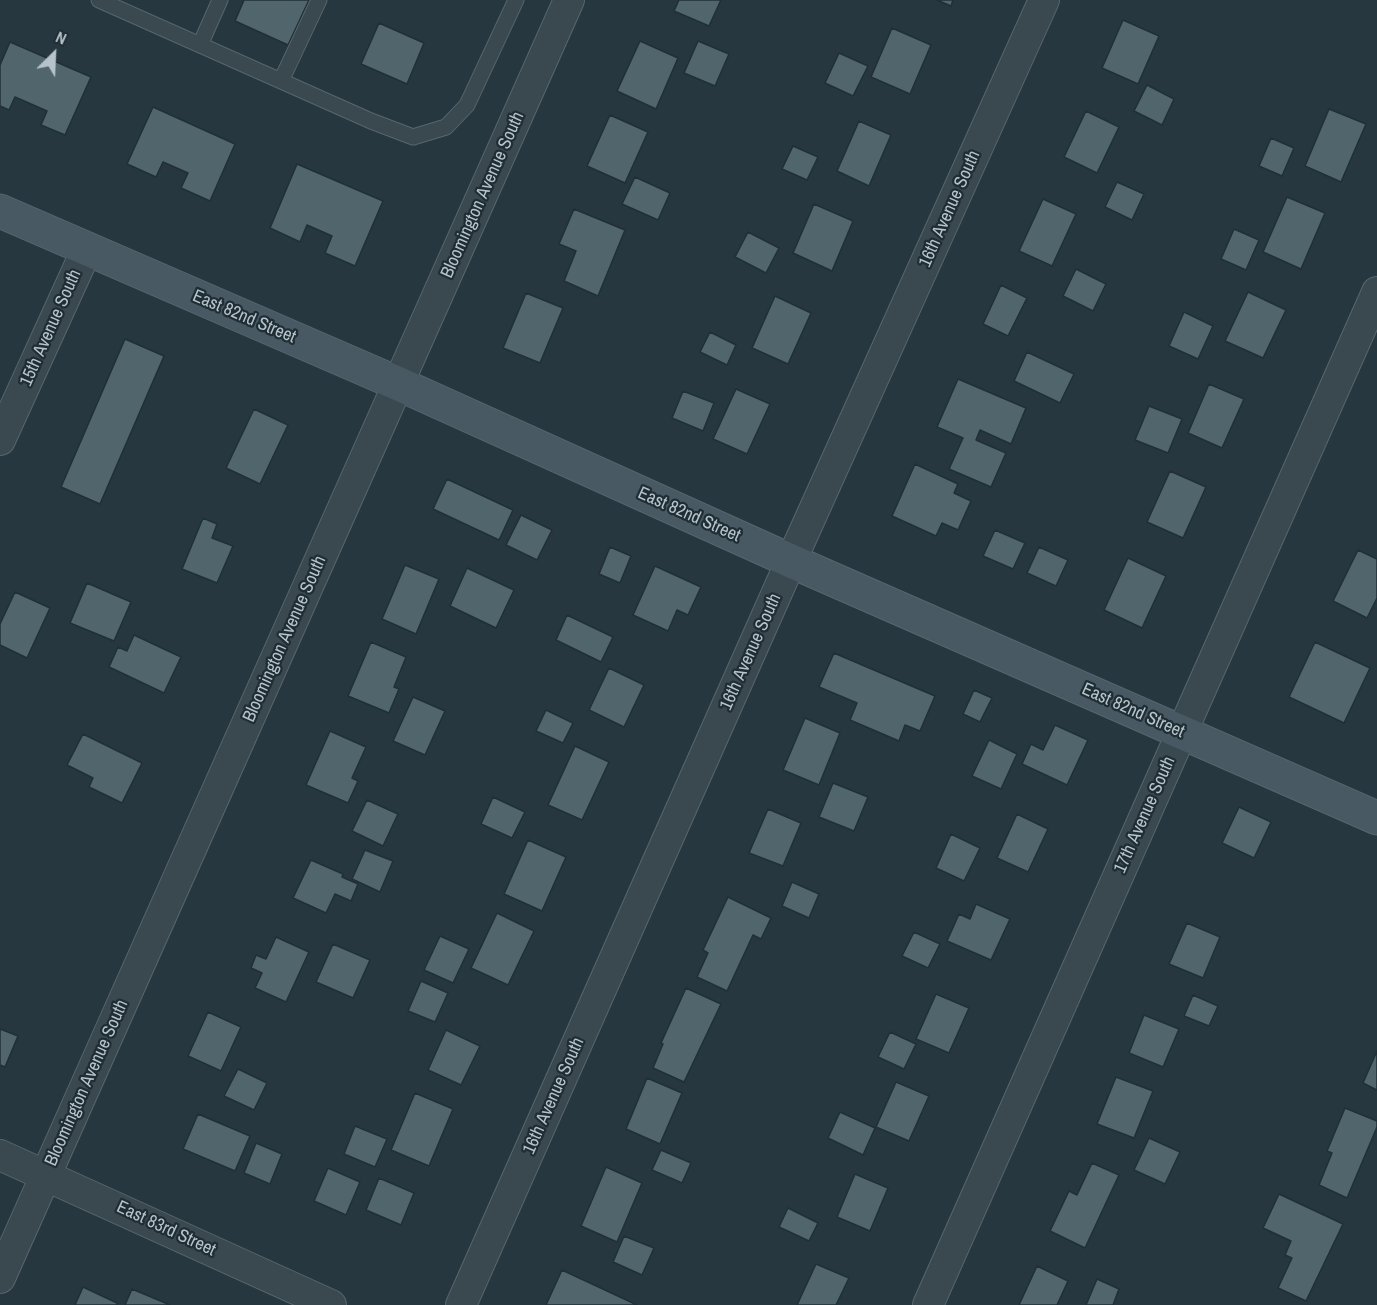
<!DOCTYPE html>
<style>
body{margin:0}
#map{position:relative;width:1377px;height:1305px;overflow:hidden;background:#263740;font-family:"Archivo Narrow",sans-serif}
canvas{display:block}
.north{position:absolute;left:24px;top:24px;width:60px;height:60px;-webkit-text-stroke:4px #1f2d35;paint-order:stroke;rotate:24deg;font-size:16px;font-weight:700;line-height:24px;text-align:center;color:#b7c3ca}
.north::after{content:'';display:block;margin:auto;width:21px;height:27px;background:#b7c3ca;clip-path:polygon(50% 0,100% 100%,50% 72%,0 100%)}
</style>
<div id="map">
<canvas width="1377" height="1305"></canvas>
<div class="north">N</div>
</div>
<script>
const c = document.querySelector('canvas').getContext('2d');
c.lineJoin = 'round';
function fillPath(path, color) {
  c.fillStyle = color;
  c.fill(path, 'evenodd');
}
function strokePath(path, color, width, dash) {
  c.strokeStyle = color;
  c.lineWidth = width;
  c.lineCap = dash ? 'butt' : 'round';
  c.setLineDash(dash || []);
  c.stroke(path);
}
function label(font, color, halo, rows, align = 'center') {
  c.font = font + ' "Archivo Narrow",sans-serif';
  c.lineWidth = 4.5;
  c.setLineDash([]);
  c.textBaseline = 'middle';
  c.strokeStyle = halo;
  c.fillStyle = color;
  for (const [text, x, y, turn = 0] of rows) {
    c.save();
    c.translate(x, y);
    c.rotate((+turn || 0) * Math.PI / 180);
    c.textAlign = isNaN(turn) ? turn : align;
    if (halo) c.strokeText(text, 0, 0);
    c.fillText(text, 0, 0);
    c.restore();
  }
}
const building = new Path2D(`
 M244,0h65l-21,45 -53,-24z
 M679,0h42l-12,26 -35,-15z
 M937,0h16l-2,6z
 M1123,20l36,16 -21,48 -36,-16z
 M379,23l45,20 -17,41 -46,-20z
 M892,28l39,17 -21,49 -39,-17z
 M640,41l38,17 -22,51 -39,-18z
 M698,41l31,13 -14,32 -31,-13z
 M10,42l81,35 -26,58 -24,-10 6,-14 -32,-14 -6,13 -9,-4v-41z
 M839,53l29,13 -15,30 -28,-13z
 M1147,85l27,14 -12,26 -28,-14z
 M153,107l82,37 -25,57 -29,-13 7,-15 -25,-11 -7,15 -29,-13z
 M1329,109l37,15 -25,58 -36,-16z
 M1086,111l33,16 -22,46 -33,-16z
 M610,115l38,17 -23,51 -38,-17z
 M859,121l32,14 -22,51 -32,-15z
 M1271,138l23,10 -12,28 -23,-10z
 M793,146l25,11 -11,23 -25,-11z
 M297,164l86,37 -28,65 -30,-13 7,-17 -25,-11 -7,17 -30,-14z
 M635,177l35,16 -12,27 -36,-16z
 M1117,182l27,12 -12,26 -27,-13z
 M1287,197l38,16 -24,56 -38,-17z
 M1043,199l33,15 -24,52 -33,-15z
 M814,204l39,17 -21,50 -39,-18z
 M574,209l51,21 -27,66 -34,-15 12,-30 -17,-7z
 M1234,229l25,11 -13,30 -25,-11z
 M748,232l31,16 -13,25 -31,-16z
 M1076,269l30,15 -13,27 -30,-15z
 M1001,285l26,13 -19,38 -25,-12z
 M1248,292l38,18 -23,48 -38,-17z
 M526,293l37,15 -23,55 -37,-15z
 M775,296l36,17 -23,51 -36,-16z
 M1184,312l29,14 -15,33 -29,-13z
 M710,332l26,13 -9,20 -27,-13z
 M125,339l39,17 -64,148 -39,-17z
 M1027,352l47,22 -14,29 -46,-22z
 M958,379l68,29 -15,36 -31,-14 -4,10 30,13 -15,34 -42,-18 14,-31 -26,-11z
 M1209,384l35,15 -22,49 -34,-15z
 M736,389l34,15 -23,50 -34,-15z
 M683,391l31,12 -11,28 -31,-13z
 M1149,406l33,13 -14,34 -33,-13z
 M254,409l34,16 -28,59 -34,-16z
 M915,464l43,20 -4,9 17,8 -13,29 -16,-7 -6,13 -44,-20z
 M1170,471l36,16 -23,51 -36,-16z
 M447,479l66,31 -14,30 -66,-31z
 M521,515l31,15 -15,30 -31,-15z
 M203,518l14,6 -5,14 21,8 -16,37 -35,-14z
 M995,530l30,13 -12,26 -30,-13z
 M610,547l21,9 -11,27 -21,-9z
 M1039,547l29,13 -12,26 -29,-13z
 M1358,550l19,9v39l-10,20 -34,-17z
 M1128,558l38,18 -24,52 -38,-18z
 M405,565l34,14 -23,55 -34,-15z
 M655,566l46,21 -13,28 -11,-5 -9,21 -35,-16z
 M467,568l47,22 -18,38 -46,-22z
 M87,583l44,19 -17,39 -44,-18z
 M15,592l35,16 -23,50 -27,-13v-21z
 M567,615l46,22 -12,25 -45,-22z
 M134,635l47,22 -17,36 -55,-26 9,-20 9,4z
 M371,642l35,15 -12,30 5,2 -10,24 -41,-17z
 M1315,642l55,26 -26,55 -55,-26z
 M834,653l101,43 -15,35 -15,-6 -6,16 -49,-21 7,-17 -38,-16z
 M609,668l35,17 -20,42 -35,-17z
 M974,690l18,8 -12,24 -17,-8z
 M413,697l32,14 -20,44 -32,-14z
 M546,710l27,13 -10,20 -27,-12z
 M805,718l35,15 -21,52 -36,-15z
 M1055,725l33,15 -21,45 -45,-21 9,-20 12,6z
 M330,731l36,16 -14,31 6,3 -10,22 -42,-18z
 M83,734l59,29 -20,40 -33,-16 4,-9 -26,-13z
 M989,740l28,14 -16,35 -29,-13z
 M575,746l34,16 -27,58 -34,-15z
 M833,783l35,14 -14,34 -35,-14z
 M493,797l32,15 -13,26 -31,-14z
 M367,800l31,14 -15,32 -31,-15z
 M1239,807l32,15 -17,36 -32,-15z
 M768,809l33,14 -18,43 -34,-13z
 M1017,814l31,15 -20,43 -31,-14z
 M951,834l29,14 -16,33 -28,-13z
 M528,840l38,17 -24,54 -38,-17z
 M365,850l28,11 -13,31 -28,-13z
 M311,860l32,14 -1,3 16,7 -7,17 -16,-7 -9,19 -33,-15z
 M792,882l27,12 -10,24 -27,-12z
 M728,897l43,21 -10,21 -8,-4 -26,56 -30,-14 11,-24 -5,-3z
 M976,904l34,15 -19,41 -44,-19 12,-27 11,5z
 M497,913l37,18 -26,54 -37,-17z
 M1187,923l33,14 -17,41 -34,-14z
 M914,932l26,12 -12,24 -26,-12z
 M440,936l29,13 -16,34 -29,-13z
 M276,937l33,15 -23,50 -31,-14 7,-15 -11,-5 5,-13 10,4z
 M333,944l37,16 -17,38 -37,-16z
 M421,981l27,12 -13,29 -27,-11z
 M686,988l35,16 -37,78 -31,-14 10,-24 -2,-1z
 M936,994l33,14 -20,45 -33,-14z
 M1193,995l25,11 -9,20 -25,-10z
 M208,1012l33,15 -20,44 -33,-15z
 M1144,1015l35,14 -16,38 -34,-14z
 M0,1029l18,7 -13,31 -5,-2z
 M446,1030l34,16 -19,39 -33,-15z
 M890,1032l26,12 -12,25 -26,-12z
 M1377,1051v39l-14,-7z
 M238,1069l29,14 -13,27 -30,-14z
 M1116,1077l37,14 -19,47 -37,-14z
 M647,1078l35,15 -22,51 -34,-15z
 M896,1082l33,14 -20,45 -33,-14z
 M415,1093l38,16 -24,57 -38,-16z
 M1345,1108l32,13v6l-30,71 -28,-13 13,-32 -5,-2z
 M840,1112l35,16 -12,27 -35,-17z
 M198,1114l52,22 -15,35 -52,-22z
 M355,1126l32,13 -12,28 -31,-13z
 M1149,1138l31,14 -15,32 -31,-14z
 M256,1143l26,11 -12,30 -26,-11z
 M661,1150l30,13 -9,20 -30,-13z
 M1092,1163l27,12 -34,73 -35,-17 19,-40 8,4z
 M606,1167l36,16 -25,59 -36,-16z
 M328,1168l32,14 -14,33 -32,-14z
 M855,1174l33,14 -18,43 -33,-14z
 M379,1178l35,15 -13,32 -35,-15z
 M1279,1194l64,30 -37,77 -28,-13 14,-30 -7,-3 6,-14 -28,-13z
 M788,1208l30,15 -9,18 -30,-14z
 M624,1236l30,12 -12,27 -29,-13z
 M816,1264l33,14 -13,27h-39z
 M1037,1266l31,15 -11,24h-38z
 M562,1270l75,35h-91z
 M1097,1279l22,10 -6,16h-27z
 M83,1287l34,16v2h-42z
 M132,1289l38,16h-45z`);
fillPath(building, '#51656d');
strokePath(building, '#212f37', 1.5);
const lane = new Path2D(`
 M99,0l272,121 42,16 33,-10 21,-22 49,-105
 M200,45l20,-45
 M281,81l38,-81`);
const street = new Path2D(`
 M0,440l87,-191
 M0,1155l331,150
 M0,1278l569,-1278
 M461,1305l330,-744 253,-561
 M928,1305l449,-1013`);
const secondary = new Path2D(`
 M0,211l399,173 392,177 586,257`);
strokePath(lane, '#58666d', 17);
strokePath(street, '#58666d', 32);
strokePath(secondary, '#58666d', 35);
strokePath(lane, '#3a4850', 15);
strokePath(street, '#3a4850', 30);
strokePath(secondary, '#485963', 33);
label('18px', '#b7c3ca', '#1f2d35', [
 ["Bloomington Avenue South",483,195,-66],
 ["16th Avenue South",950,209,-66],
 ["East 82nd Street",244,317,23],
 ["15th Avenue South",51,328,-66],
 ["East 82nd Street",689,515,24],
 ["Bloomington Avenue South",285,639,-66],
 ["16th Avenue South",751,652,-66],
 ["East 82nd Street",1133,711,24],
 ["17th Avenue South",1145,815,-66],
 ["Bloomington Avenue South",87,1083,-66],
 ["16th Avenue South",554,1096,-66],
 ["East 83rd Street",166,1229,25]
]);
</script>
